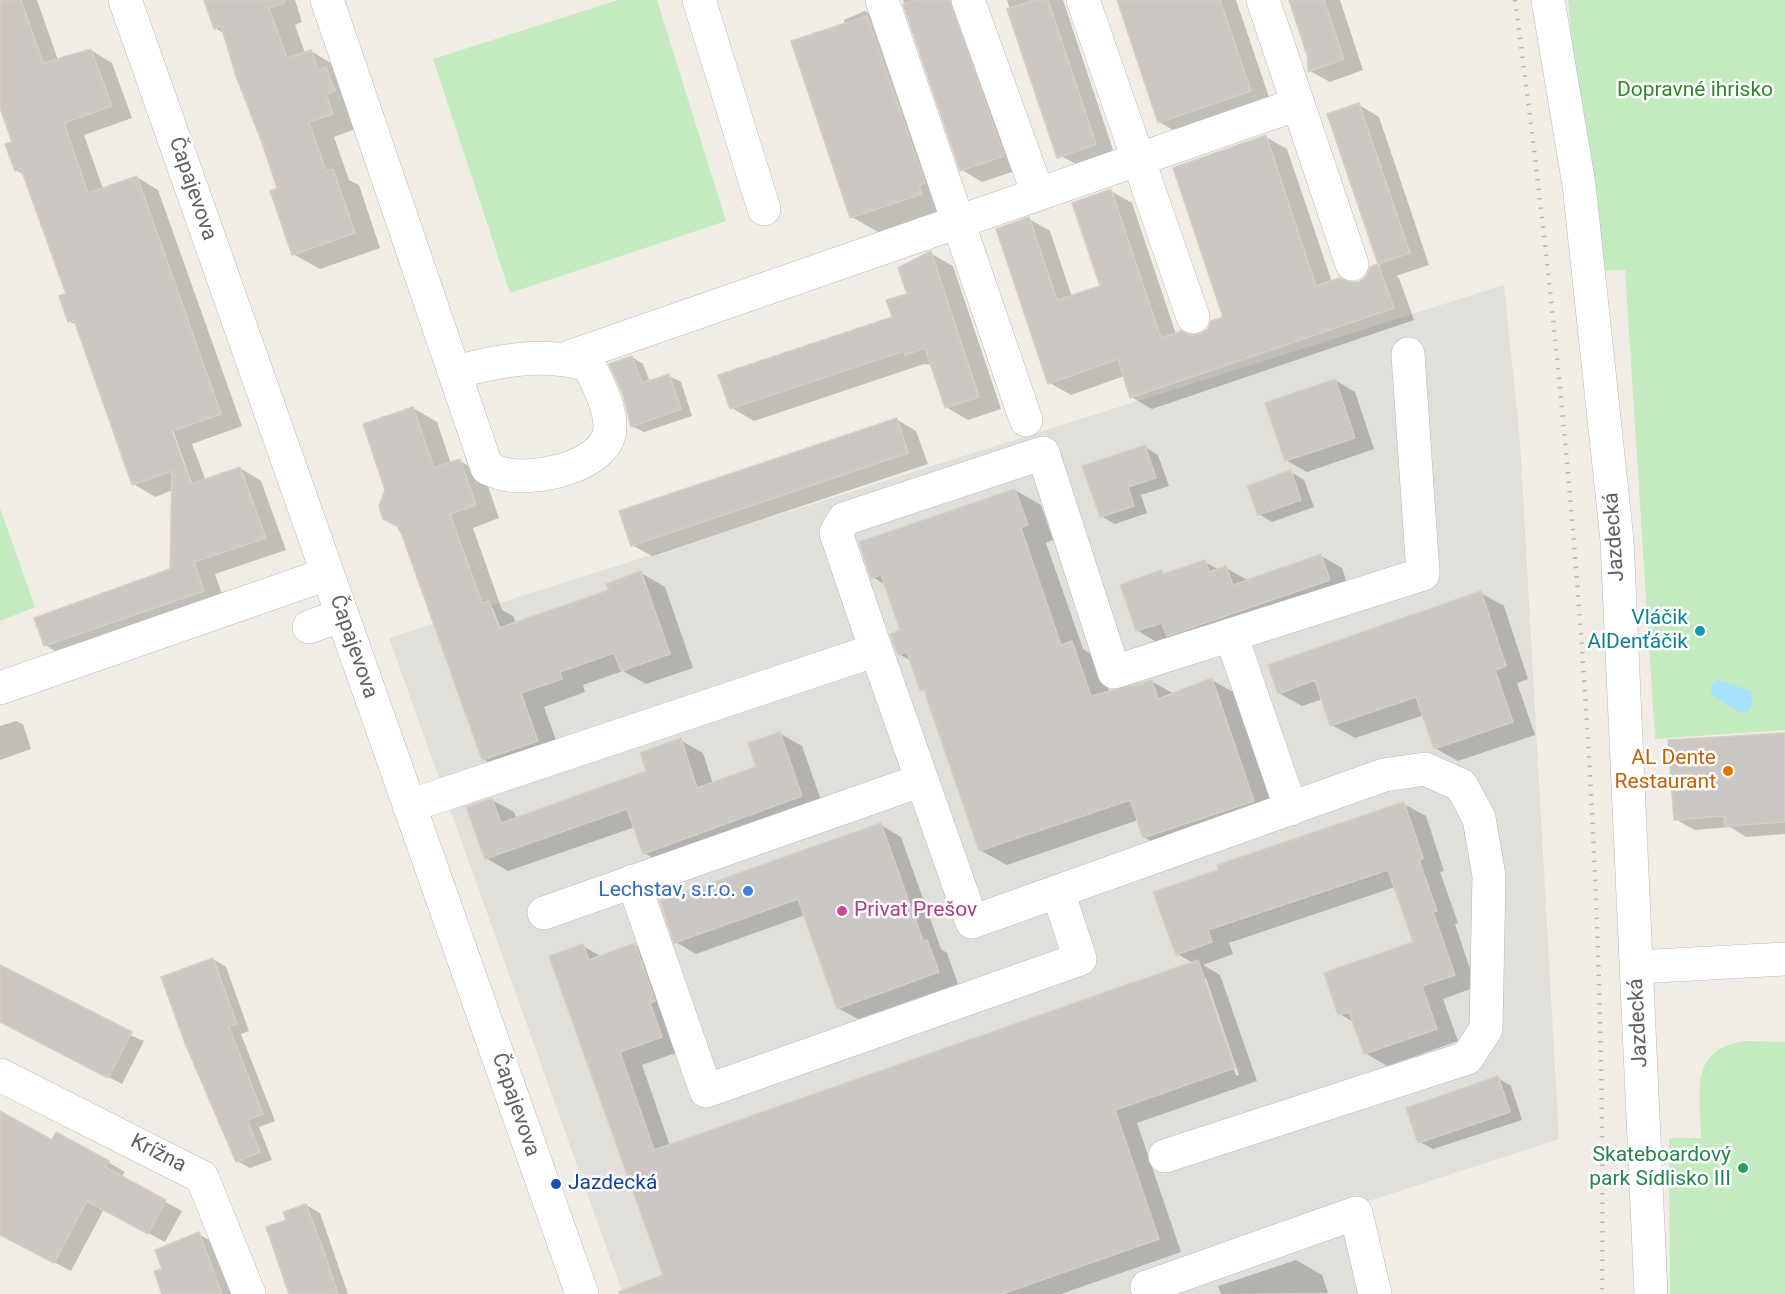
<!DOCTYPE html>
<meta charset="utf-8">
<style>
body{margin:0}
canvas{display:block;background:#f1ede5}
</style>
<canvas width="1785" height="1294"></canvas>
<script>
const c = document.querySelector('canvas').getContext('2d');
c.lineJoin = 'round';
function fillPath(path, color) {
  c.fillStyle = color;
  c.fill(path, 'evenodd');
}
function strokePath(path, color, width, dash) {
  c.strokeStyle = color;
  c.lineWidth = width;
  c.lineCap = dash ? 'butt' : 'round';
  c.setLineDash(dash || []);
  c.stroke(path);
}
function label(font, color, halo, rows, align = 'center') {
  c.font = font + ' Roboto,sans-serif';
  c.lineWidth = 5;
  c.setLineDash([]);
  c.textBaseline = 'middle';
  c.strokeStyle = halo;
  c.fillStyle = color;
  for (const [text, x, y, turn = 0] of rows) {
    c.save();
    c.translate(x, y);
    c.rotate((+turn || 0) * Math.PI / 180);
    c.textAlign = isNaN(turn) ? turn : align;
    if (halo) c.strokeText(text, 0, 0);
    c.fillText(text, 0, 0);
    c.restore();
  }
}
fillPath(new Path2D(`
 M1504,285l16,156 39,698 -190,62 19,93h-765l-234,-656z`), '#e1dfda');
fillPath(new Path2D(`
 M618,0h39l69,221 -216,72 -77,-234z
 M1568,0h217v730l-130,9 -30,-469 -31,1z
 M0,508l35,99 -35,14z
 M1747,1041l38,1v252h-115l-1,-156h32c0,-46 -14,-90 46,-97z`), '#c4eac0');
fillPath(new Path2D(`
 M1719,680l32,11 2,11 -6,10h-7l-29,-17v-10z`), '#a7e2ff');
fillPath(new Path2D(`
 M0,0h37l21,60 33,-10 21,13 20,55 -48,17 19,54 34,-12 21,13 84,236 -50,18 14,37 34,-13 21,13 25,69 -71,24 10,29 -158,55 -22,-13 127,-75 1,-80 -18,7 -21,-13 -56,-158 -9,-5 -1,-26 -44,-120 -8,-5 -2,-27 -14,-40zM171,424l21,60h-3l-21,-59z
 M205,0h90l7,22 -7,3 10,28 6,-2 26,16 21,61 -24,9 15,43 10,5 21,63 -60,21 -27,-15 -14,-65 -54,-155 -10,-6z
 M903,0h66l55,168 -42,14 -20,-12z
 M1007,0h56l52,156 -37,9 -21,-11z
 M1118,0h118l35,103 -91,31 -21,-12z
 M1291,0h49l23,70 -33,12 -20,-11v-13z
 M865,11l27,15 56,182 -70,24 -26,-15 -8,-197z
 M1359,105l20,12 50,148 -33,11 3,2 15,42 -262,89 -21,-12 -7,-21 -53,19 -21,-12 -21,-164 21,12 22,66 30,-11 9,-95 21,12 44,131 24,2 25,-18 41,-181 21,12 45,133 27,1 9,-6 4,-9 8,-3 -51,-150z
 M930,253l23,13 48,143 -33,11 -22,-13 -14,-42 -8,-1 -170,57 -22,-13 162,-90z
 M632,357l11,7 7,18 19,-6 12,6 11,34 -48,16 -12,-6z
 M1335,380l20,12 19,57 -67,23 -21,-12z
 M413,408l24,14 14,42 9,-3 24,14 15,43 -26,10 29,82 11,6 3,8 95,-33 30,-18 24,14 28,81 -47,16 -23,-13 -40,14 2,7 -41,15 17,47 -54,19 -24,-14zM490,608h3l10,27 -3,1z
 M896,419l20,12 12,33 -276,92 -20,-11z
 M1145,447l13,8 11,31 -28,9 6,18 -32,11 -14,-8z
 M1291,472l13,8 10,27 -42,15 -13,-8z
 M1015,490l26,15 12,35 -7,3 37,106 14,9 13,35 41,-12 23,13 38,-14 26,15 41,121 -108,37 -27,-16 -6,-17 -131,45 -27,-15 -53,-157 -5,-3 -11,-29 -12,-7 3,-23 -17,-46 -12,-8z
 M1321,556l21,12 8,24 -192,51 -21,-13 24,-58 5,3 39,-13 14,8 7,-2 23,13z
 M1481,593l23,13 24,73 -11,4 18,52 -77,26 -23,-13 -11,-33 -69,23 -23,-13 -9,-26 -21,7 -23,-13z
 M16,721l7,3 8,25 -31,11v-34z
 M779,733l23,13 22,63 -158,56 -22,-12 -9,-26 -127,44 -22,-13 6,-58 22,12 3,7 131,-47 32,-32 23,13 10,31 45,-16z
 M1785,734v100l-39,3 -16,-10 -35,3 -20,-11z
 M1404,804l22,12 18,55 -4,1 18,51 -3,1 21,63 -33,12 15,42 -71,25 -22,-13 -10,-30 -15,-9 75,-71 -20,-56 -166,56 4,11 -30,11 17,10 37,106 -120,42 44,129 -120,42h-418l22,-18 -82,-330 19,11 33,-12 23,13 26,92 -42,15 28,81 523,-183 -16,-9 -22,-61zM1202,978h4l33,97 -3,1z
 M881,825l20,12 40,112 6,4 11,31 -100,35 -20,-11 -33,-93 -109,39 -20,-12z
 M213,959l13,8 23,64 -8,3 34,87 -16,6 13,33 -22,8 -13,-7z
 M0,979l144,62 -22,43 -122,-63z
 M1498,1078l13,8 11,34 -89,29 -13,-7z
 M0,1113l52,29 56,20 17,10 -4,6 61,33 -17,31 -61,-33 -33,62 -52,-27 -19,-30z
 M306,1205l14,8 28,81h-56l-4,-73z
 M199,1234l13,8 20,52h-68v-24z
 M1296,1260l26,15 6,18 -107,1 -3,-8z`), '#0003');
const building = new Path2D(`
 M0,0h21l22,63 48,-14 21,57 -48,17 24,70 49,-17 84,238 -49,17 19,53 49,-17 26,71 -72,24 10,29 -160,55 -10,-28 136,-49 2,-98 -40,14 -58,-165 -6,2 -9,-26 7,-2 -45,-125 -6,2 -10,-27 7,-2 -12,-34z
 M204,0h80v3l-15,5 18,50 24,-8 7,20 8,-3 9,24 -9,3 7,20 -24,8 17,49 7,-2 22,64 -63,22 -22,-64 7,-3 -16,-48 -25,-64 -15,-50 -7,3z
 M916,0h34l54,156 -44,15 -57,-167z
 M1034,0h14l48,144 -39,14 -50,-149z
 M1117,0h103l31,91 -93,32z
 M1289,0h35l20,59 -36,13v-14z
 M867,16l58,167 -6,2 3,9 -72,24 -59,-177z
 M1359,103l51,150 -32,11 -51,-150z
 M1266,135l50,151 23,-8 10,4h10l7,-6 4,-9 8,-3 16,44 -264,90 -12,-39 -70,25 -52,-155 33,-12 28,83 43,-14 -28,-83 39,-14 50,149 20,-7 9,4 10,-1 8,-5 3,-8 12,-4 -50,-149z
 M931,251l48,146 -34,11 -20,-60 -20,7 -1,-4 -174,58 -12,-34 174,-58 -6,-17 21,-6 -9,-26z
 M632,356l10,27 27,-9 12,35 -50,18 -8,-32 -14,-31z
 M1335,379l20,59 -70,23 -20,-58z
 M413,407l21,61 26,-9 16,46 -26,9 32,89 7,-2 10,27 110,-38 -3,-6 35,-13 29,83 -49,17 -7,-18 -54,19 2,7 -41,14 17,48 -56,19 -80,-225 -5,-9 -14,-7 -4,-13 6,-16 -22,-66z
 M897,418l11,35 -277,93 -12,-35z
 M1145,445l11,33 -28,9 6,19 -34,11 -18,-51z
 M1291,470l10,30 -43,15 -11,-29z
 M1015,489l13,36 -7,3 40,117 11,-4 19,55 61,-16 6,19 54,-21 42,123 -111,37 -13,-38 -151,51 -55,-161 -4,1 -13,-39 -9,3 -8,-21 10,-4 -19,-55 -10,3 -12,-36z
 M1321,554l9,26 -163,56 -5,-13 -26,8 -16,-46 41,-15 2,4 42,-14 4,12 17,-6 7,19z
 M1481,591l25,75 -11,4 18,52 -79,27 -18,-52 -86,29 -15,-46 -37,14 -10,-29z
 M780,732l22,64 -159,58 -16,-45 -142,50 -19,-52 26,-9 9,25 145,-52 -6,-18 41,-15 16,50 59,-21 -8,-24z
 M1785,733v89l-60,4 -1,-10 -50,4 -6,-80z
 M1404,802l19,56 -4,2 18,51 -4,1 22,63 -33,11 15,43 -73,25 -15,-42 -11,3 -14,-42 89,-31 -25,-72 -180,60 4,12 -36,13 -23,-63 65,-22 -1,-5z
 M881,823l42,118 4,-1 12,32 -102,37 -39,-110 -124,44 -14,-42z
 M635,943l20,58 -5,2 12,34 -42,15 34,98 544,-190 37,108 -120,42 44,129 -157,55h-383v-2l44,-17 -114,-319 34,-12 6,16z
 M213,958l24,66 -8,3 34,87 -16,6 13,32 -24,10 -51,-119 -24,-66z
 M0,965l132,67 -24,46 -108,-56z
 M1498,1076l12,36 -92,31 -12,-35z
 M0,1111l52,29 4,-8 53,29 -4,6 61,33 -18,34 -61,-33 -33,62 -54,-28z
 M306,1204l18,48 14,42h-49l-23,-67 20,-7 -3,-8z
 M199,1232l23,62h-60l-8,-23 8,-2 -7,-19z`);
fillPath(building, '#ccc7c2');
strokePath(building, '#d6cec3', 1.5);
const minor = new Path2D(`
 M125,0l457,1294
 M327,0l160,468c7,3 15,6 22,7 30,5 103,-10 101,-50 -1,-21 -13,-42 -21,-60 -46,-13 -88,-5 -133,7
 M699,0l65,209
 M882,0l144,420
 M968,0l70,194
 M1083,0l110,317
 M1548,0l31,185 38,355 34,754
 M1298,104l54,160
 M566,358l732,-254 -35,-104
 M309,627l33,-12
 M1231,635l60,174
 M876,650l-40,-117 8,-14 199,-66 71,219 309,-98 -15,-220
 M0,688l327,-114
 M409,806l467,-156 96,272 412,-147 41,-6 36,16 18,33 10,58 -3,153 -19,29 -302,98
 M633,881l73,210 374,-132 -22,-67
 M544,913l378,-133
 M1637,967l148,-8
 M0,1075l202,102 47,117
 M1147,1287l209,-74 19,81`);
strokePath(minor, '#b6b9bd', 34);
strokePath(minor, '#fff', 33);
strokePath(new Path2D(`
 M1515,0c57,428 92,862 87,1294`), '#b6b7b8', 4.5, [1.5, 8]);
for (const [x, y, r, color] of [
 [1700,631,6,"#0f9aa8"],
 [1728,771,6,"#e8710a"],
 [748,891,6,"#3f7fe0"],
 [842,911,6,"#d1479c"],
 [1743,1168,6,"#2e9e5b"],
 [556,1184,6,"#1a4fb4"]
]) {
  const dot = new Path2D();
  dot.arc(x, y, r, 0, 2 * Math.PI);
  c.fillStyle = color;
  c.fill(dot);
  strokePath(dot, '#fff', 2);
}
label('21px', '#32862d', '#fff', [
 ["Dopravné ihrisko",1695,91]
]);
label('21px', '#5d6267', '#fff', [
 ["Čapajevova",192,189,71],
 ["Jazdecká",1615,537,-94],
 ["Čapajevova",353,647,71],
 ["Jazdecká",1639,1023,-93],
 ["Čapajevova",515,1105,71],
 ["Krížna",158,1154,27]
]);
label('21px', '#0d838f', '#fff', [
 ["Vláčik",1688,619],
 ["AlDenťáčik",1688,643]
], 'right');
label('21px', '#c56008', '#fff', [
 ["AL Dente",1716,759],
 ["Restaurant",1716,783]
], 'right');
label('21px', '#366cbe', '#fff', [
 ["Lechstav, s.r.o.",736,891]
], 'right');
label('21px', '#b23c85', '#fff', [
 ["Privat Prešov",854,911]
], 'left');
label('21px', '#27864d', '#fff', [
 ["Skateboardový",1731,1156],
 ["park Sídlisko III",1731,1180]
], 'right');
label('21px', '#164399', '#fff', [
 ["Jazdecká",568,1184]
], 'left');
</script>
